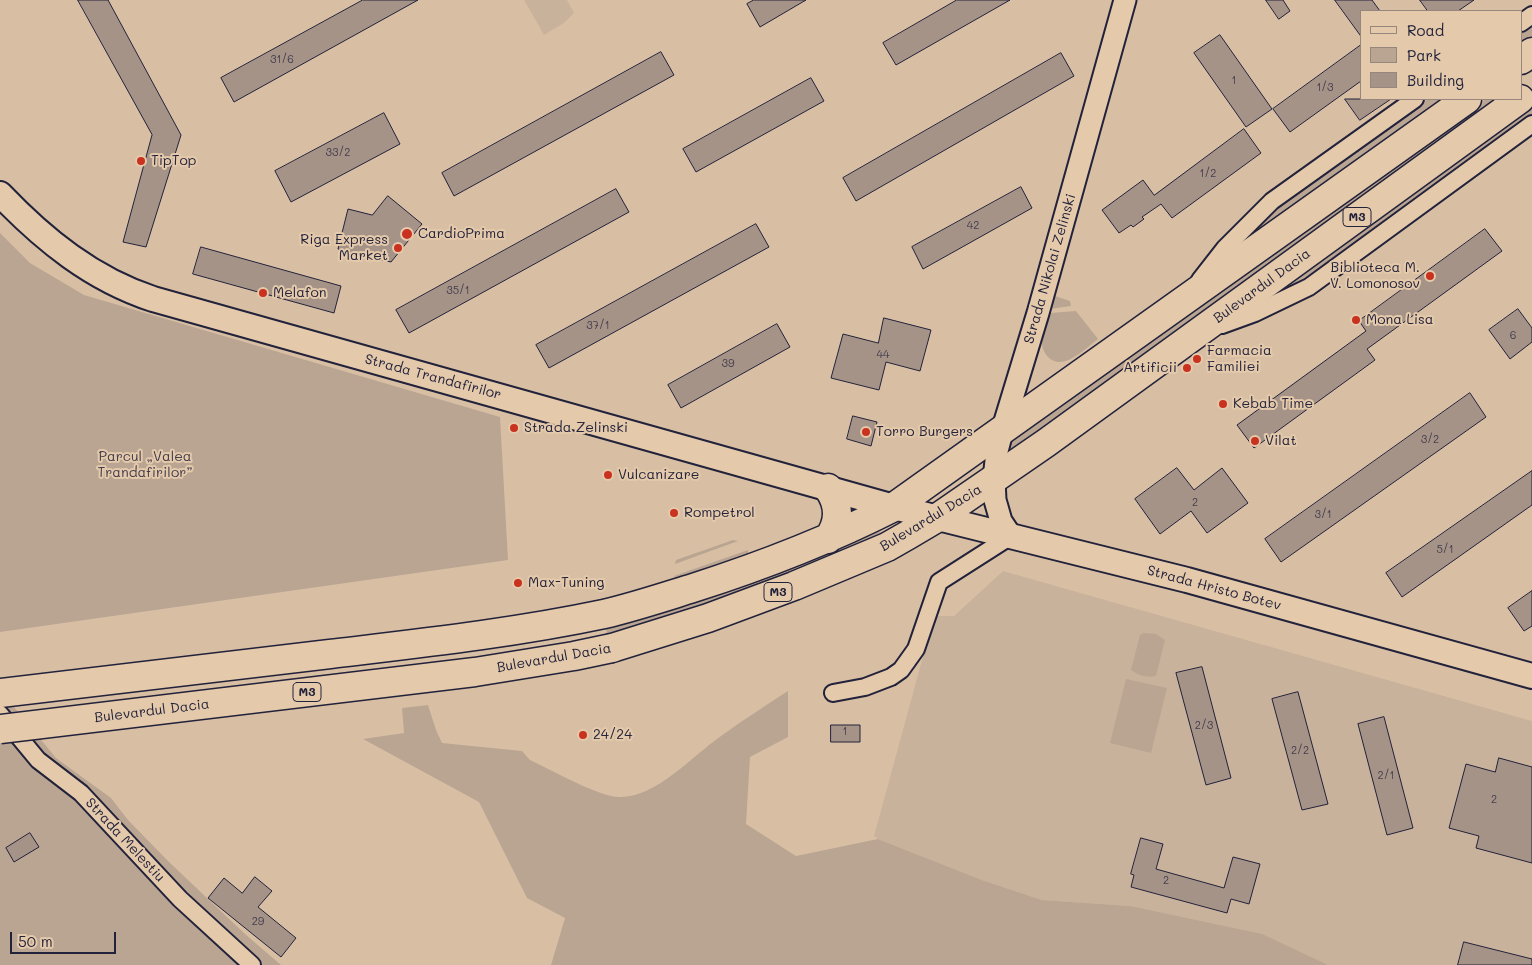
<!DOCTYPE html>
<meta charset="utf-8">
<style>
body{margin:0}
#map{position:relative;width:1532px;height:965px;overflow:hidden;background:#d8bfa4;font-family:Mali,sans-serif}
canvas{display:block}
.legend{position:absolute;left:1360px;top:10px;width:162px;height:90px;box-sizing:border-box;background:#e4c9ab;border:1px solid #96867e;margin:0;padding:6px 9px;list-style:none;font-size:15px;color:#22223b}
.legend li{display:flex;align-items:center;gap:10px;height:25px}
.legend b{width:25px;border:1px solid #96867e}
.scale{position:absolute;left:10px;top:932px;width:106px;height:22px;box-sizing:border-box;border:2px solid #22223b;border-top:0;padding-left:6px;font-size:15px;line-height:18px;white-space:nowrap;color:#22223b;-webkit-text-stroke:4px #e4c9ab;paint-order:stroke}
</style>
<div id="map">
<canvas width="1532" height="965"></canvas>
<ul class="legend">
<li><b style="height:6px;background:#e4c9ab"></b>Road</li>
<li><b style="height:14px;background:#baa593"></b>Park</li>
<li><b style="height:14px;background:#a69387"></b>Building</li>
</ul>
<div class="scale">50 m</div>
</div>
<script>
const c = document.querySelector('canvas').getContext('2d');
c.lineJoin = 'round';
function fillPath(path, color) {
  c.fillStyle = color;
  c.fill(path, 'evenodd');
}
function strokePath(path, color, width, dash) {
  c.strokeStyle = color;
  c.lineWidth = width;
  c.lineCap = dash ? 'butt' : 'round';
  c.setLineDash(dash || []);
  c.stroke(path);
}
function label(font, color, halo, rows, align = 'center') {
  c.font = font + ' Mali,sans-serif';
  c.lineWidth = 4;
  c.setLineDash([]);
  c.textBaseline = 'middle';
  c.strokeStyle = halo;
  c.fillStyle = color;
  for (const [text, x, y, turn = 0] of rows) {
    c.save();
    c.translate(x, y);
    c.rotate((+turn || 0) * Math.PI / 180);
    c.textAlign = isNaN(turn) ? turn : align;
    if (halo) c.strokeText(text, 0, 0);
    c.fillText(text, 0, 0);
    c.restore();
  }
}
fillPath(new Path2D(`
 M524,0h43l7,13 -10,10 -20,12z
 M1003,571l529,150v244h-204l-198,-59 -88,-6 -60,-20 -104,-41 -4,-3 60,-220h20z`), '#c9b29b');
fillPath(new Path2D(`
 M1532,24v13l-11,8v-13z
 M1428,99h19l-217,155 46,-45z
 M1486,99h13l-482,348 -6,1 -1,-6z
 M1532,103v13l-210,151 -55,32z
 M0,233l30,30 54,32 416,122 8,143 -508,72z
 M1055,296l15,5 1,5 -21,3z
 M1076,311l22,28c-9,7 -21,18 -32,22 -7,2 -13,1 -18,-4 -12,-13 -3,-29 2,-44z
 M878,532l4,1 -1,3 -121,49 -82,29 -73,21 2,-4 -2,-2c94,-24 183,-61 273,-97z
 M733,540l5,1 -63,23 1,-4z
 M748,550v5l-1,1 -71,24 -2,-4z
 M1144,633l12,1 9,6 -9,36c-9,2 -17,0 -25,-6l9,-35z
 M1126,679l41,9 -16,65 -41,-10z
 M0,690l56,68 55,40 17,22 40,41 77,73 36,31h-281z
 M788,691v46l-38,20 -4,67 50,32 82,-17 104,41 60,20 88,6 132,28 66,31h-777l14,-47 -38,-20 -48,-96 -116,-63 41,-6 -2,-25 26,-3 8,25 6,13 80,8 8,9c20,9 67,36 88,37 37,2 74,-41 103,-61 22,-16 44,-30 67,-45z`), '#baa593');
const building = new Path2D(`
 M78,0h30l73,135 -35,112 -23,-5 29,-107z
 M363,0h55l-184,102 -13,-24z
 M754,0h52l-46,27 -13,-23z
 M957,0h53l-114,65 -13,-22z
 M1266,0h17l7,11 -11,8z
 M1335,0h37l8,11h-19v25z
 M1420,0h54l-16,11h-30z
 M1220,35l52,74 -26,18 -52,-74z
 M1361,45v36l-71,51 -17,-23z
 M661,52l13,23 -220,121 -12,-23z
 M1061,53l13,23 -218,125 -13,-23z
 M811,78l13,23 -128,71 -13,-23z
 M1345,99h46l-31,21z
 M384,113l16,31 -109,58 -16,-31z
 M1244,129l17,24 -89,65 -11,-14 -19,13 2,2 -11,8 -2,-2 -12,8 -17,-23 41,-30 11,15z
 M1021,187l11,21 -109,61 -11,-22z
 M616,189l13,23 -220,121 -13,-23z
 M388,196l34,28 -31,38 -53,-13 10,-40 24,6z
 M756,224l13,23 -220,121 -13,-23z
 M1485,229l17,22 -135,98 8,11 -121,88 -17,-23 129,-94 -7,-10z
 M201,247l140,39 -7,27 -141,-39z
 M1518,309l14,19v14l-22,17 -21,-29z
 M884,318l47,12 -11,41 -34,-9 -7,28 -48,-12 12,-44 35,9z
 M777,324l13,23 -109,61 -13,-23z
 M1470,393l16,24 -205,145 -16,-23z
 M853,416l24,6 -6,24 -24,-7z
 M1177,468l17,22 28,-22 26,35 -41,30 -16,-22 -31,23 -25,-35z
 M1532,471v34l-130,92 -16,-24z
 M1532,591v35l-8,5 -16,-23z
 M1202,667l29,111 -25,7 -30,-112z
 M1298,692l30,112 -26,6 -30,-111z
 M1384,717l29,111 -26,7 -29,-111z
 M831,725h29v17h-29z
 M1499,758l33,9v96l-56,-15 3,-12 -30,-8 17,-64 29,8z
 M30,833l9,14 -25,15 -8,-14z
 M1141,838l22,6 -7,25 68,19 9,-31 27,7 -11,40 -18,-5 -4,14 -96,-26 3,-12 -3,-1z
 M255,877l17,14 -14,16 38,31 -15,19 -73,-59 16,-20 18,15z
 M1464,942l68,17v6h-74z`);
fillPath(building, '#a69387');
strokePath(building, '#22223b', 1);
const minor = new Path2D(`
 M1521,23l11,-8
 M1200,280l25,-32 47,-47 143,-102
 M1222,325l33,-12 54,-26 223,-163
 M833,693l32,-6 26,-10 10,-7 15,-21 23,-67 72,-46
 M0,714l38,46 43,33 99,106 72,66`);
const tertiary = new Path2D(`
 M1011,536l-10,-15 -6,-21 -1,-21 3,-28 6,-23 35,-115 87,-313`);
const secondary = new Path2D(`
 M0,194c44,46 92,85 153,105l741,208 293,73 345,96`);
const trunk = new Path2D(`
 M1521,60l11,-8
 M828,539c12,-17 12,-34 0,-51
 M612,648l96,-30 86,-32 93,-39 21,-12 29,-17 109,-75 474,-344
 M0,693c110,-13 220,-26 330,-39 92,-11 184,-21 274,-40 30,-7 60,-17 89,-26 69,-22 136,-48 201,-81l573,-408`);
strokePath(minor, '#22223b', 20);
strokePath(tertiary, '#22223b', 25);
strokePath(secondary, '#22223b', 28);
strokePath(trunk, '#22223b', 31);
strokePath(minor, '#e4c9ab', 16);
strokePath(tertiary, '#e4c9ab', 21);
strokePath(secondary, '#e4c9ab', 24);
strokePath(trunk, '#e4c9ab', 28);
const trunkBridge = new Path2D(`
 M0,729l475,-57 99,-16 38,-8`);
strokePath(trunkBridge, '#22223b', 31, []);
strokePath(trunkBridge, '#e4c9ab', 28);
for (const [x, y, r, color] of [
 [141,161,5,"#c8321e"],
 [407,234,6,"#c8321e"],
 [398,248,5,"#c8321e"],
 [1430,276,5,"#c8321e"],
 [263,293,5,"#c8321e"],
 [1356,320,5,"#c8321e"],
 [1197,359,5,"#c8321e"],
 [1187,368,5,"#c8321e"],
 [1223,404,5,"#c8321e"],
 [514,428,5,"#c8321e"],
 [866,432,5,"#c8321e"],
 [1255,441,5,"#c8321e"],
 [608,475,5,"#c8321e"],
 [674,513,5,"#c8321e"],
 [518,583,5,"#c8321e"],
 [583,735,5,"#c8321e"]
]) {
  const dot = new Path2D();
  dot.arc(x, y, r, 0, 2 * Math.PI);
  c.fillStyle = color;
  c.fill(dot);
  strokePath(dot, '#e4c9ab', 2);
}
label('11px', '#433e4e', null, [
 ["31/6",282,60],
 ["1",1234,81],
 ["1/3",1325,88],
 ["33/2",338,153],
 ["1/2",1208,174],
 ["42",973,226],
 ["35/1",458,291],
 ["37/1",598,326],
 ["6",1513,336],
 ["44",883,355],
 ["39",728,364],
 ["3/2",1430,440],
 ["2",1195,503],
 ["3/1",1323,515],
 ["5/1",1445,550],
 ["2/3",1204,726],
 ["1",845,732],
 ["2/2",1300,751],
 ["2/1",1386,776],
 ["2",1494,800],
 ["2",1166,881],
 ["29",258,922]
]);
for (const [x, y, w] of [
 [1357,217,28],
 [778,592,28],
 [307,692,28]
]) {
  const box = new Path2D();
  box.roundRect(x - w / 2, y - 9.5, w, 19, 4);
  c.fillStyle = '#e4c9ab';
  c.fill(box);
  strokePath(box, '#22223b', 1);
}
label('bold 12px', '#22223b', null, [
 ["M3",1357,217],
 ["M3",778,592],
 ["M3",307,692]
]);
label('14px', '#22223b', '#e4c9ab', [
 ["TipTop",151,161],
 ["CardioPrima",418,234],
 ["Riga Express",388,240,"right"],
 ["Market",388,256,"right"],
 ["Biblioteca M.",1420,268,"right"],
 ["V. Lomonosov",1420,284,"right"],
 ["Melafon",273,293],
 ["Mona Lisa",1366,320],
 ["Farmacia",1207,351],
 ["Familiei",1207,367],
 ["Artificii",1177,368,"right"],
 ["Kebab Time",1233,404],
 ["Strada Zelinski",524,428],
 ["Torro Burgers",876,432],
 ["Vilat",1265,441],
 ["Vulcanizare",618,475],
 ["Rompetrol",684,513],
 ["Max-Tuning",528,583],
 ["24/24",593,735]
], 'left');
label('14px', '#22223b', '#e4c9ab', [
 ["Strada Nikolai Zelinski",1050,269,-74],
 ["Bulevardul Dacia",1262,286,-36],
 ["Strada Trandafirilor",433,377,15],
 ["Bulevardul Dacia",931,518,-31],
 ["Strada Hristo Botev",1214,588,15],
 ["Bulevardul Dacia",554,658,-10],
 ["Bulevardul Dacia",152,711,-7],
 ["Strada Melestiu",125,840,47]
]);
label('14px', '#403c4d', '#e4c9ab', [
 ["Parcul „Valea",145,457],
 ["Trandafirilor”",145,473]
]);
</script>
